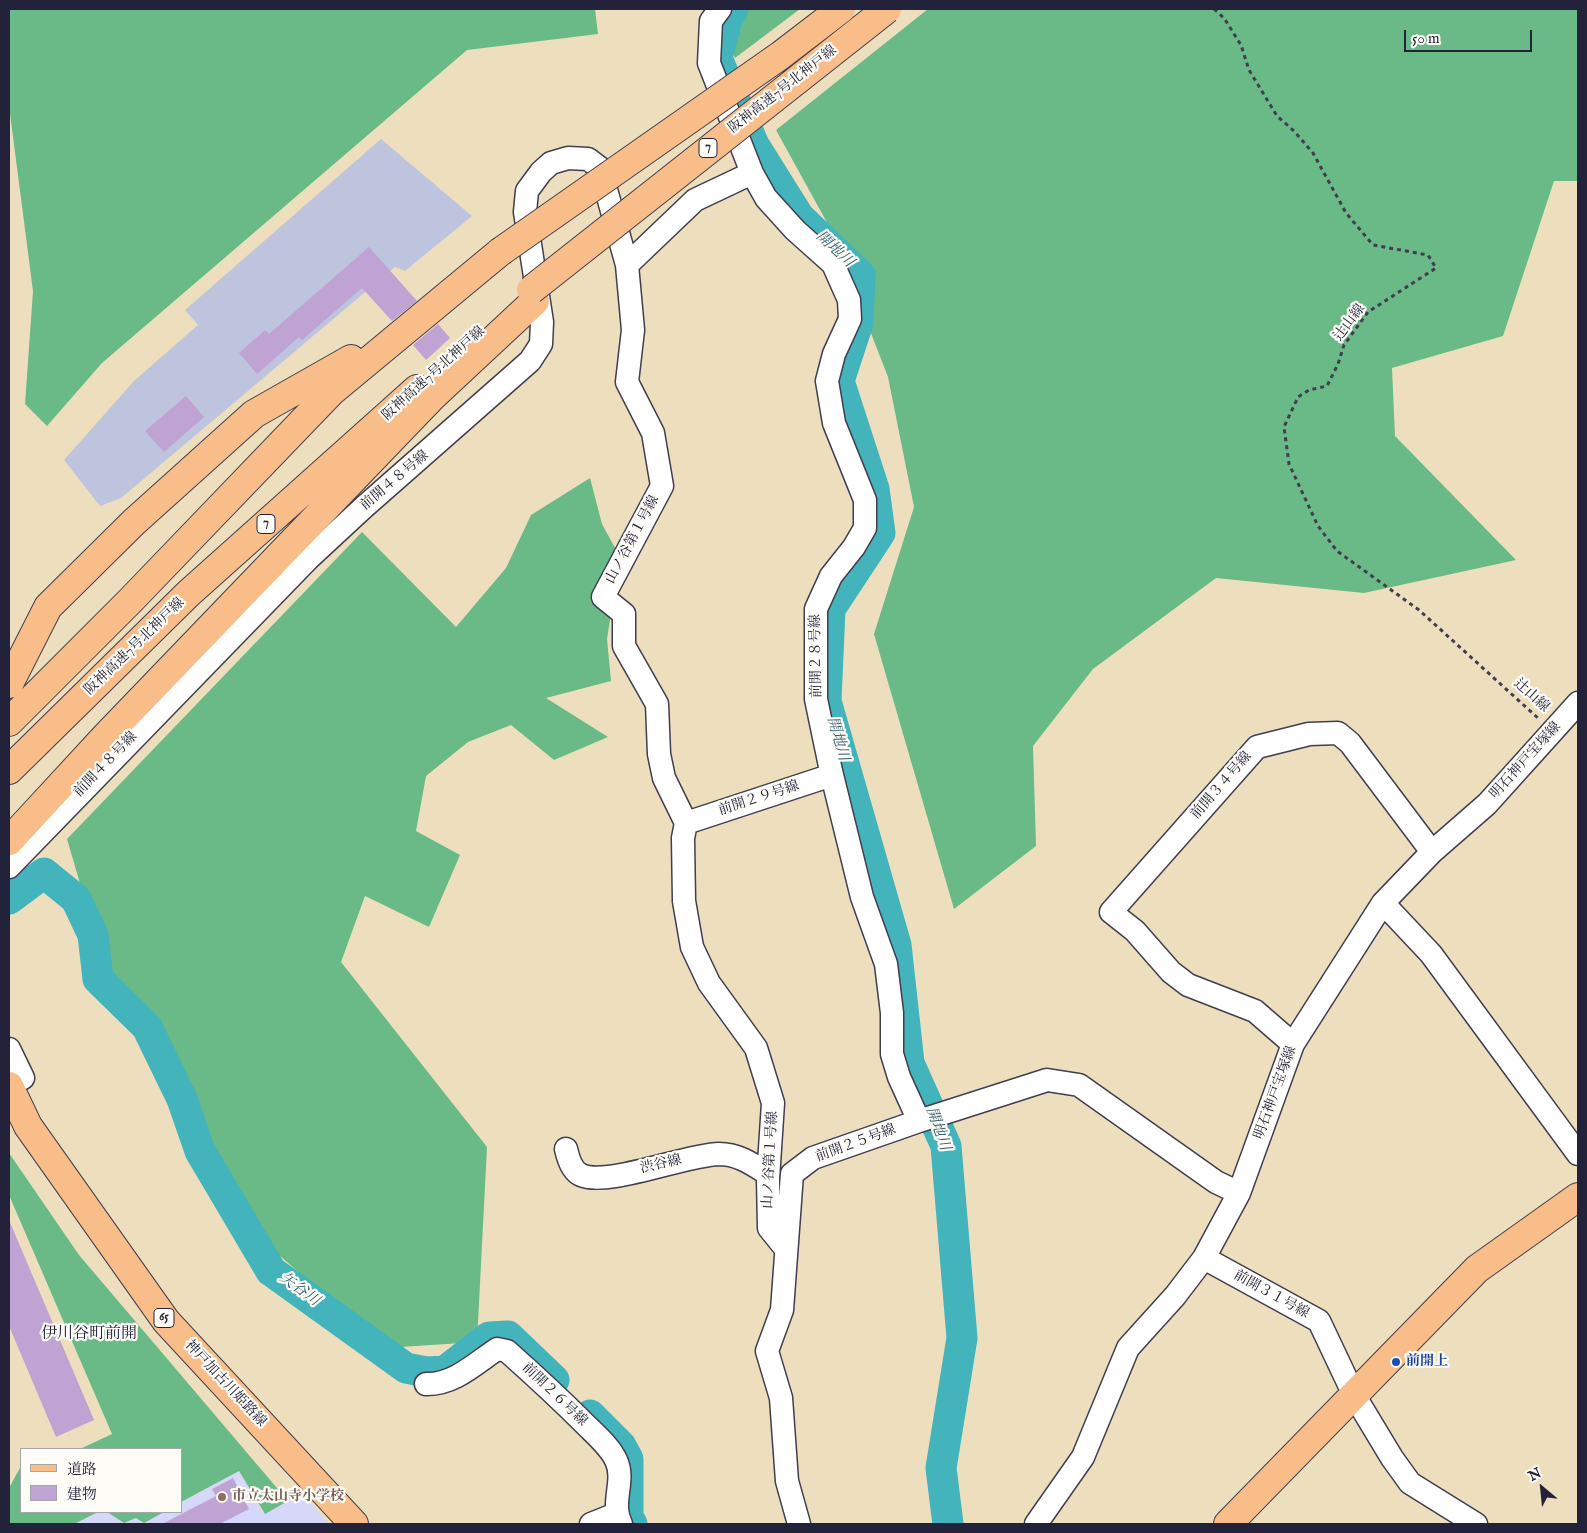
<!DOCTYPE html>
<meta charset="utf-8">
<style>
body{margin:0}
#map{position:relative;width:1587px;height:1533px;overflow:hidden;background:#eddfbe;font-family:"IM FELL English","Noto Serif JP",serif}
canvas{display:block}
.frame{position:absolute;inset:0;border:10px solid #22223b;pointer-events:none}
.legend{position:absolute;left:20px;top:1448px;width:162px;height:65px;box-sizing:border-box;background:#fdfcf7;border:1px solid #a5a5ac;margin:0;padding:6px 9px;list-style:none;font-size:15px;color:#22223b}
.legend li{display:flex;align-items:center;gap:10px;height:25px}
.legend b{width:25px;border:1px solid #a5a5ac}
.north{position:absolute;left:1517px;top:1463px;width:50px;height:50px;-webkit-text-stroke:4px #fdfcf7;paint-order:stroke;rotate:332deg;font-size:14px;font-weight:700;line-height:20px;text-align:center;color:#22223b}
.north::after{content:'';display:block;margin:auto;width:18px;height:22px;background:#22223b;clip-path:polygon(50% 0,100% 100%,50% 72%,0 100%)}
.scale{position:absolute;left:1404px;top:30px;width:128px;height:22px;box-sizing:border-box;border:2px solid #22223b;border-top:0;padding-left:6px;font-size:15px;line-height:18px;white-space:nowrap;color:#22223b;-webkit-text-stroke:4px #fdfcf7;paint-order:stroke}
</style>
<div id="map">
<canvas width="1587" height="1533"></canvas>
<div class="frame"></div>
<ul class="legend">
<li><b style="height:6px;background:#f9bd89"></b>道路</li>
<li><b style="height:14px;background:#bfa3d3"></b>建物</li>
</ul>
<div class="north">N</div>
<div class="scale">50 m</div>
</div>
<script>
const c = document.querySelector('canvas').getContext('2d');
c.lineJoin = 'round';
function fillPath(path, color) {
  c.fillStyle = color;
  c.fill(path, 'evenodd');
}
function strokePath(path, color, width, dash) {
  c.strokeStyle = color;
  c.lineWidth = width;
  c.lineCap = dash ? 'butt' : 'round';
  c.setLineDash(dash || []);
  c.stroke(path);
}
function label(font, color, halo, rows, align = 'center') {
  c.font = font + ' "IM FELL English","Noto Serif JP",serif';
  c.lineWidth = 4.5;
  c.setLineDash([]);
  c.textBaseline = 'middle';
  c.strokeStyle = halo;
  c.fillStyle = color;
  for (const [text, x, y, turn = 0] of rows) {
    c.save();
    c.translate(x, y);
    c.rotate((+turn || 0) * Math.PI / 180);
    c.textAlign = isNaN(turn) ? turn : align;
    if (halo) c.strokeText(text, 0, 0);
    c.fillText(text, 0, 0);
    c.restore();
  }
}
fillPath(new Path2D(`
 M239,1471l25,43 39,-21 26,31h-255l24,-12h9l17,11 12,-5 8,5 20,-11h17v-10z`), '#d6d8f9');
fillPath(new Path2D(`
 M381,139l91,77 -67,55 -10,-4 -274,231 -21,8 -36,-46 70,-79 64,-56 -13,-15z`), '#bec3de');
fillPath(new Path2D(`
 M9,9h586l3,25 -131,16 -365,313 -55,63 -22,-22 8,-113 -24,-185z
 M742,9h58l-65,49 -8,-17z
 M928,9h650v172h-24l-51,155 -111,32 3,68 121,124 -152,33 -148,-15 -123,91 -60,77 3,100 -82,63 -80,-275 40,-127 -26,-130 -58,-149 -54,-98z
 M590,478l12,46 18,33 -13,82 4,42 -65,17 62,39 -54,23 -43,-35 -43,17 -42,34 -10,55 44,24 -31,72 -64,-31 -24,66 146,185 -10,195 -92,6 -130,-114 -150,-265 -38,-130 295,-307 94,95 50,-59 25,-53z
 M9,1153l70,102 209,246 -23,13 -26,-43 -58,31v-53h-101l32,-15 -103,-239z
 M21,1466v46h77l-24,12h-65v-36z
 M107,1512h57l-20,11 -8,-5 -12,5z`), '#69ba86');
fillPath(new Path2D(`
 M20,876l26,5 -37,35v-28z`), '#43b4bb');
strokePath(new Path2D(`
 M733,9l-6,10 -10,39 37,87 45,72 61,58 -2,48 -19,58 35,108 6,44 -50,76 -4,92 70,244 13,118 37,83 16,192 -21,130 7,56
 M9,899l35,-26 32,26 17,36 5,44 49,48 35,72 18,52 71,120 135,97 20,4 19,-1 44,-34 19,-1 46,44
 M590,1415l31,31 7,13v58l4,7`), '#43b4bb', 31);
fillPath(new Path2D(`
 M369,247l48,54 -25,20 -30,-33 -60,52 -3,-3 -42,37 -18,-21 26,-23 4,4z
 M438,324l12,14 -24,22 -13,-15z
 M186,396l18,21 -40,35 -19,-21z
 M9,1220l85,200 -38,17 -47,-111z
 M233,1478l16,31 -29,15h-58l54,-28 -4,-7z`), '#bfa3d3');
const minor = new Path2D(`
 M720,9l-9,12 -2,42 43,110 14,25 29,32 38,34 16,36 1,19 -16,35 -7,27 7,42 31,77v28l-11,19 -23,29 -15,33v90l15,72 31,126 24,67 6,49v41l7,23 20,44
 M627,265l68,-65 57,-27
 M686,823l146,-48
 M9,867l299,-308 55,-51 167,-147 11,-17 1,-22 -17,-110 2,-21 14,-19 10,-9 17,-5 20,1 12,9 27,97 6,65 -6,52 26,51 9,53 -59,111 21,17v32l33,58 2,50 5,24 22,45 -3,15 1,63 8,46 17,36 47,65 17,55 -5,76 1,49 17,21
 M1383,903l48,51 147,200
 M1293,1044l-38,-33 -67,-26 -17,-13 -36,-41 -24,-19 146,-165 52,-13 29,-1 12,10 82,109
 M9,1049l14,29 -14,7
 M566,1149c2,9 6,22 15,26 26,12 104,-20 138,-21 19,0 33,10 49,20
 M1204,1258l115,63 35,74 38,63 18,25 66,41
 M426,1384c27,1 49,-20 71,-35l10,2c27,24 53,48 79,74 10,10 24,22 30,35 10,21 -6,42 5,64
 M591,1524l25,-10
 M799,1524l-12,-43 -6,-83 -14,-47 15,-41 10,-136 21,-16 106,-37 128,-41 32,5 137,97 23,11
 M1036,1524l47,-67 45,-109 47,-52 29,-38 35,-65 54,-149 90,-141 49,-51 55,-48 91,-101`);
const major = new Path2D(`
 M9,1086l19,40 138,195 188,203
 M1228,1524l249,-255 101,-72`);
const highway = new Path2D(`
 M9,684l39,-77 86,-85 120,-108 97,-55
 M9,722l121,-121 201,-209 169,-140
 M9,770l180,-177 228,-204
 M9,841l96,-104 327,-340 103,-96`);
strokePath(minor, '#403e4f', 25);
strokePath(major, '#403e4f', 30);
strokePath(highway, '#403e4f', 30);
strokePath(new Path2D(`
 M1214,9l10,9 17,27 8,25 28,46 17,15 19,22 33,60 27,32 55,10 8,13 -68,44 -24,33 -6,19 -11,22 -18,4 -11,7 -14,30 5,37 29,62 19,25 82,59 120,109`), '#403e4f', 3, [4, 4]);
strokePath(minor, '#fff', 22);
strokePath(major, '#f9bd89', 28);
strokePath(highway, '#f9bd89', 28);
const highwayBridge = new Path2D(`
 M500,252l281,-197 60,-46
 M531,290l356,-281`);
strokePath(highwayBridge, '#403e4f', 30, []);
strokePath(highwayBridge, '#f9bd89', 28);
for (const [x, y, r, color] of [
 [1396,1362,5,"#1a4fb4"],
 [222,1497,5,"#8d6e63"]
]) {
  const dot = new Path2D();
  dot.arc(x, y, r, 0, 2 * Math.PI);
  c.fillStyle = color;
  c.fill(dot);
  strokePath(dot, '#fdfcf7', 2);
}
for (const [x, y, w] of [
 [708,148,18],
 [266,524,18],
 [164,1318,20]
]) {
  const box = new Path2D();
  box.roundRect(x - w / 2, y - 9.5, w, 19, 4);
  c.fillStyle = '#fdfcf7';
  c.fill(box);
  strokePath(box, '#22223b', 1);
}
label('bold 12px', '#22223b', null, [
 ["7",708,148],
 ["7",266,524],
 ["65",164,1318]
]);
label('14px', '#22223b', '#fdfcf7', [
 ["阪神高速7号北神戸線",783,90,-38],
 ["辻山線",1350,323,-53],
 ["阪神高速7号北神戸線",434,374,-42],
 ["前開４８号線",395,481,-40],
 ["山ノ谷第１号線",633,540,-62],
 ["阪神高速7号北神戸線",135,647,-44],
 ["前開２８号線",817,656,-91],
 ["辻山線",1531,696,42],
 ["明石神戸宝塚線",1526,761,-48],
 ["前開４８号線",106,765,-46],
 ["前開３４号線",1222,786,-49],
 ["前開２９号線",759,799,-18],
 ["明石神戸宝塚線",1276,1093,-70],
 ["前開２５号線",856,1144,-20],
 ["山ノ谷第１号線",771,1160,-87],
 ["渋谷線",661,1165,-13],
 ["前開３１号線",1271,1295,29],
 ["神戸加古川姫路線",225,1384,47],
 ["前開２６号線",554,1395,44]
]);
label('bold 14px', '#164399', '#fdfcf7', [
 ["前開上",1406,1362]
], 'left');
label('bold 14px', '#785e54', '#fdfcf7', [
 ["市立太山寺小学校",232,1497]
], 'left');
label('italic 15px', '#2f5c6e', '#fdfcf7', [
 ["開地川",834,250,43],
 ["開地川",837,739,74],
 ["開地川",937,1129,70],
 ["矢谷川",299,1290,36]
]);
label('16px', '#22223b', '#fdfcf7', [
 ["伊川谷町前開",89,1335]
]);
</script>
